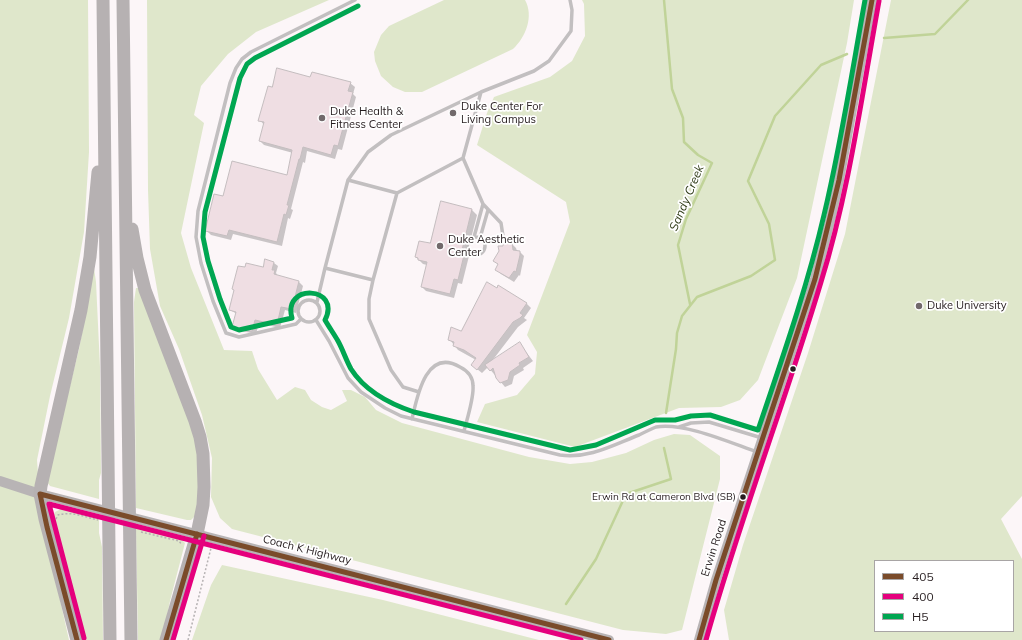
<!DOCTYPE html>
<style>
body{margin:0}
#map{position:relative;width:1022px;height:640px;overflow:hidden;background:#fcf6f8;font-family:Mulish,sans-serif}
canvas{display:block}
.legend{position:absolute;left:874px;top:560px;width:140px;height:72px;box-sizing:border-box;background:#fff;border:1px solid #a8a5a5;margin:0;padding:5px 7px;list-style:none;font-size:12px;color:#261d1f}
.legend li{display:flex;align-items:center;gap:8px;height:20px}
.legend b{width:20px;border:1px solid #a8a5a5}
</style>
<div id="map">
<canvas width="1022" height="640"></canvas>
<ul class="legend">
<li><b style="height:5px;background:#7a4b2a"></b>405</li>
<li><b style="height:5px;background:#e5007d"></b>400</li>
<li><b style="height:5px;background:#00a651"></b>H5</li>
</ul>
</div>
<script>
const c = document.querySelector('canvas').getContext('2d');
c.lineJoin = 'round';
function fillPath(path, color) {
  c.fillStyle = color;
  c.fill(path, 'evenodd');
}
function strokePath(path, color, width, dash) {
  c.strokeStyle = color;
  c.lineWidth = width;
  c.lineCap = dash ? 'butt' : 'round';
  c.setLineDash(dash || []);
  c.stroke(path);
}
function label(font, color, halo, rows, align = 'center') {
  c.font = font + ' Mulish,sans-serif';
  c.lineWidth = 3.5;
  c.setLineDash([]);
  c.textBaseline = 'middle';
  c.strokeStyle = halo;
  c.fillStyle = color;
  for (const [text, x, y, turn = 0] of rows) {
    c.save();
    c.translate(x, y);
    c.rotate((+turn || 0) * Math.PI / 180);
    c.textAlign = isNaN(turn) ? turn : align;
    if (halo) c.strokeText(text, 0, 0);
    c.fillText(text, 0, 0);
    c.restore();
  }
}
fillPath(new Path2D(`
 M0,0h88l1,152 -5,80 -15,86 -19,78 -13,64 4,55 28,125h-69z
 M147,0h182l-73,32 -28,22 -27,32 -7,29 10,8 -23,110 10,35 33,82 28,1 6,18 19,31 18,-13 10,3 6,10 11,7 9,3 16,-9 -5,-11h9l14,7 11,13 26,13 127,34 41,7 22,-2 34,-9 28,-13 20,-6 16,1 30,21v23l-38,151 -16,4 -43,-4 -391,-101 -12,-11 -9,-21 1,-39 -10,-43 -23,-66 -19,-43 -10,-57 -2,-59z
 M444,0h81c9,16 1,37 -12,49l-91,43h-17l-12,-5 -12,-11 -6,-15 -1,-9 7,-17 8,-9z
 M582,0h272l-7,43 -50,235 -39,102 -18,20 -19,7 -42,1 -104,39 -98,-25 8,-18 32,-9 18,-21 2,-22 -10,-17 43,-113 -4,-20 -89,-57 10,-32 7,-16 56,-20 22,-16 13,-25 -1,-32z
 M891,0h131v496l-21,23 21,40v81h-293l-5,-30 19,-65 65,-192 37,-119zM875,561h138v70h-138z
 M94,268l2,14 4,85 1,106 -2,7v19l-49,-13 -3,-4 2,-11 30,-122z
 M136,288h5l51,133 9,47 -5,47 -5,5h-4l-51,-12 -2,-206z
 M61,509l38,10v14l3,14 1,93h-21l-30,-118v-4l3,-6z
 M136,528l46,12 3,3 -15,58 -8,39h-24z
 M222,565l161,35 156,40h-347l19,-55z`), '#dfe7cb');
fillPath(new Path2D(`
 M311,78l39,5 5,4 -2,7 3,3 -14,53 -4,-1 -3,10 -28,-8 -2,12 -2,-1 -12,47 2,1 -3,9 -2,-1 -6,28 -49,-12 -2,6 -20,-5 -5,-5 82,-54 5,-23 -29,-8 -4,-4 4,-16 -4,-5 13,-32z
 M442,203l30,7 5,5 -10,39 2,2 -7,28 -4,-1 -4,15 -28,-7 -4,-4 5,-22 -4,-1 -7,-7 15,-13z
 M511,243l5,5 1,3 3,1 4,4 -4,20 -1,-1 -5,7 -13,-8 -5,-5 3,-4 -5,-4 10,-14z
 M274,263l4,3 -2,7 2,3 21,6 4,4 -7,27 -11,-3 -5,18 -21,-5 -3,11 -19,-4 -3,-3 3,-13 -7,-4 34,-41z
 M498,287l29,17 4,4 -7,10 3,2 -9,7 -26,34 27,-18 14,18 -10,7 1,2 -10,6 -2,8 -7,3 -17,-20 -6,6 -5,-4 -1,-9 -18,-10 -8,-10 12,-8z`), '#0003');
strokePath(new Path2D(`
 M664,0l8,89 11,29 1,24 14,13 14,8 -26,56 -8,26 12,59
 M884,38l51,-4 33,-34
 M666,413l10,-64 1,-16 5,-17 15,-19 54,-21 24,-16 -6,-36 -21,-43 27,-65 46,-51 26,-11
 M566,604l30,-45 30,-65 45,-15 -7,-31`), '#c0d398', 2.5);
const building = new Path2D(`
 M277,68l33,9 2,-5 39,10 -3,9 5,1 -15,54 -4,-1 -3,10 -28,-8 -3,12h-1l-12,46h2l-3,10 -2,-1 -7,28 -48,-12 -2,6 -22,-5 9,-37 9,2 9,-35 55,14 5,-25 -33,-9 5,-19 -6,-1 10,-35 4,1z
 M441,201l31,8 -10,41 3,1 -7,29 -4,-1 -4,15 -29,-7 6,-25 -9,-2v-2l-3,-1 4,-16 11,2z
 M512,242l1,8 7,1v4l-4,17 -2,-1 -5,7 -14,-8 3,-6 -5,-3 6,-10 -1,-5h5v-3z
 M265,259l9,3 -2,8h3l-1,4 25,7 -7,28 -11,-2 -4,18 -22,-5 -3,11h-2l-18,-4 4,-15 -7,-2 5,-20 -2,-1 6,-23 7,1 1,-4 17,4z
 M487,282l10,6 1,-3 29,18 -7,10 3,2 -3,3 -7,4 -36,48 -6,-5 5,-7 -12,-8 -11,-4 1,-4 -6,-2 3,-13 10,4z
 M520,342l9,15 -10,6 1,2 -10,7 -2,8 -8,3 -4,-5 -3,-10 -3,3 -5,-6z`);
fillPath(building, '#efdee3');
strokePath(building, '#c4bdbf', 1);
strokePath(new Path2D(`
 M56,519l2,-4c13,-4 27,2 40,5
 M141,532l38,9 3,4
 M188,640l23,-92`), '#b6b2b3', 1.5, [2, 2]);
strokePath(new Path2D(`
 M463,158l20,46 18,19 2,13
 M348,180l49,13 66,-35 18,-66
 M397,193l-24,87 -4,19v20l22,51 12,17 16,5
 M474,237l9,-33
 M467 246a9 9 0 1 1 18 0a9 9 0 1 1-18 0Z
 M480,238l8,-28
 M325,268l48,12
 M298 311a11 11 0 1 1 22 0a11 11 0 1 1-22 0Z
 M317,302l8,-34 23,-88 20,-28 23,-17 90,-43 53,-21 15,-10 22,-30 1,-21 -2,-10
 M301,319l-5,5 -57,13 -13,-4 -13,-32 -12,-38 -5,-26 2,-26 32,-128 6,-15 6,-9 9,-7 104,-52
 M316,320l13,21 19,37 13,14 24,16 16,8 159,39c29,4 53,-10 79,-20 6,-3 12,-6 17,-8 28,-5 75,16 101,25
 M412,419c5,-22 14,-72 48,-52 8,4 13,11 13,19 1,12 -6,33 -9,45
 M679,427l12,-4 18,-1 53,16`), '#c2bfc0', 3.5);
strokePath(new Path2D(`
 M0,481l40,13 569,146
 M699,640l17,-60 99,-301 16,-62 8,-37 33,-180`), '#b8b4b5', 10);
strokePath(new Path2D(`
 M103,0l7,640
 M123,0l8,640
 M132,229l5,29 8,32 50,131 5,16 3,17 1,33 -1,18 -6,29 -31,106
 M77,640l-32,-121 -5,-25 1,-8 40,-176 9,-53 8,-85`), '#b6b1b2', 13);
strokePath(new Path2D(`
 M77,640l-30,-113 -7,-33 569,146
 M166,640l31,-106
 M699,640l17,-60 99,-301 24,-99 33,-180`), '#7a4b2a', 5);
strokePath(new Path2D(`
 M84,638l-35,-134 532,136
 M173,640l31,-104
 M706,640c34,-121 79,-238 115,-358 28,-90 41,-188 58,-281`), '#e5007d', 5);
strokePath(new Path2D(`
 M358,6l-103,52 -8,6 -7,14 -35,134 -2,25 5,24 12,38 11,28 8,3 53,-12c-10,-35 50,-32 33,2 4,7 9,14 13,21 5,9 8,19 13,28 14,22 39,35 63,43l156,38 26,-5 59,-25h20l16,-4 19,-1 48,15c24,-71 49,-142 66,-215 17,-71 28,-143 41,-215`), '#00a651', 5);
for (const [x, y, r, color] of [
 [453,113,4,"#71696b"],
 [322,118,4,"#71696b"],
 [440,246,4,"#71696b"],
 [919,306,4,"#71696b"],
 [793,369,3.5,"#261d1f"],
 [743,497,3.5,"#261d1f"]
]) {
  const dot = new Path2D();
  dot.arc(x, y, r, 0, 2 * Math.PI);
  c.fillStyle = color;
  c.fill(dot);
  strokePath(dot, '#fff', 1.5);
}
label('10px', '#261d1f', '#fff', [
 ["Erwin Rd at Cameron Blvd (SB)",736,497]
], 'right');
label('11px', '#261d1f', '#fff', [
 ["Duke Center For",461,107],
 ["Living Campus",461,120],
 ["Duke Health &",330,112],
 ["Fitness Center",330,125],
 ["Duke Aesthetic",448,240],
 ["Center",448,253],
 ["Duke University",927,306]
], 'left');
label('11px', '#261d1f', '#fff', [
 ["Erwin Road",714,548,-72],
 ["Coach K Highway",307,550,14]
]);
label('italic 12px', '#313d19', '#fff', [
 ["Sandy Creek",687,198,-67]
]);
</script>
